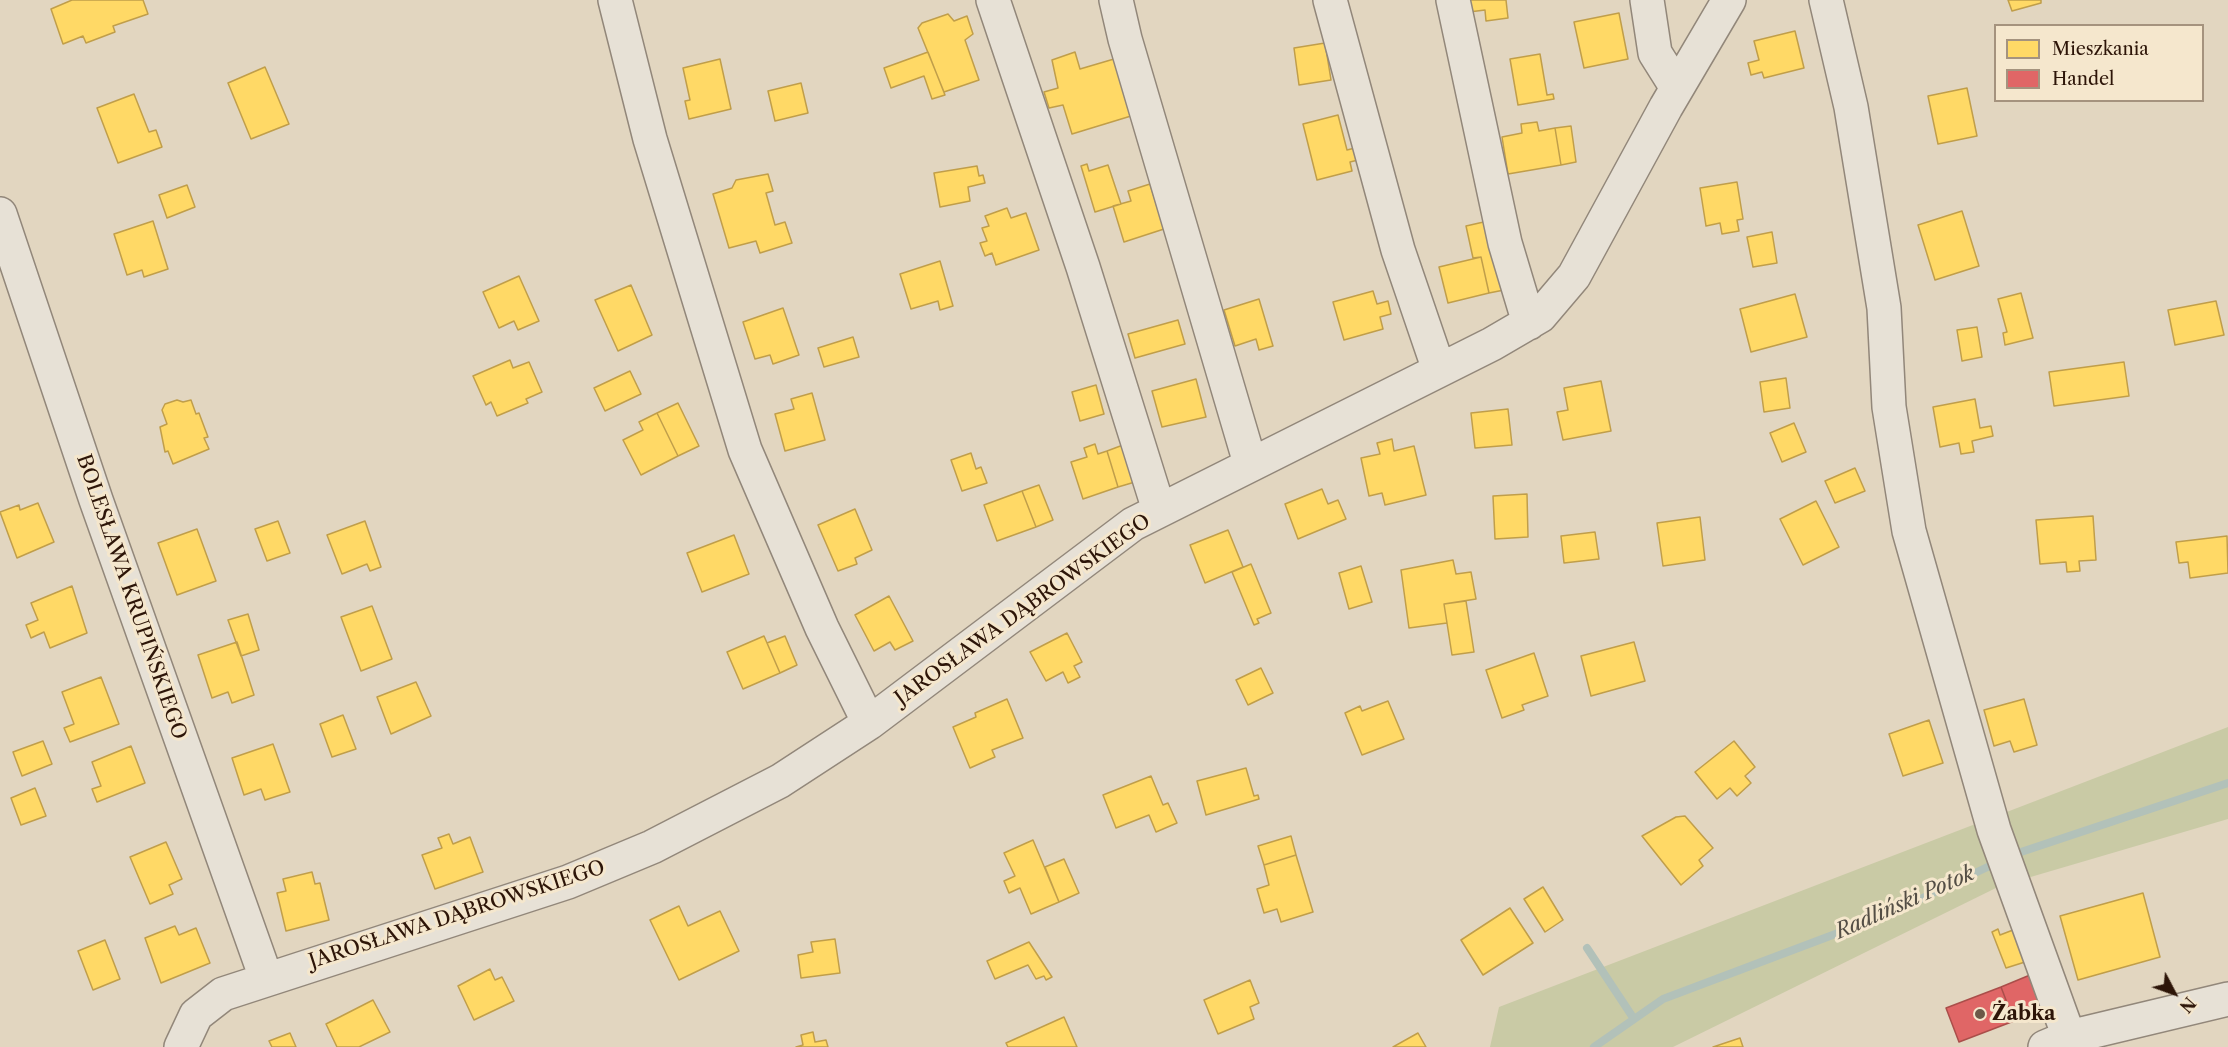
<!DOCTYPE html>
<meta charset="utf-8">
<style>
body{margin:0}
#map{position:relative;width:2228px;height:1047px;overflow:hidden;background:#e2d6c0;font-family:"Libre Caslon Text",serif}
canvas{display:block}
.legend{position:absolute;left:1994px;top:24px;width:210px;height:78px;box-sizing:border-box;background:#f5e7cd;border:2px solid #a5937e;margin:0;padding:8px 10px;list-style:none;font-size:18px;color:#2d1508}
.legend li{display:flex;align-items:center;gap:12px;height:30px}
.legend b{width:30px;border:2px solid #a5937e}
.north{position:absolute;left:2144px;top:963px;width:60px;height:60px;-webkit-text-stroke:4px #f5e7cd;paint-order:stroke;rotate:131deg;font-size:16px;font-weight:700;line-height:24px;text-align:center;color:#2d1508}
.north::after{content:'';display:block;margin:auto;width:21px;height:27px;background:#2d1508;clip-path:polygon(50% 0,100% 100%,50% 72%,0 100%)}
</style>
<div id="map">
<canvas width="2228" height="1047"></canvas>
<ul class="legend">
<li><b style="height:16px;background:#ffd966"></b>Mieszkania</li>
<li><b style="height:16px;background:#e06666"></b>Handel</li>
</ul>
<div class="north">N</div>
</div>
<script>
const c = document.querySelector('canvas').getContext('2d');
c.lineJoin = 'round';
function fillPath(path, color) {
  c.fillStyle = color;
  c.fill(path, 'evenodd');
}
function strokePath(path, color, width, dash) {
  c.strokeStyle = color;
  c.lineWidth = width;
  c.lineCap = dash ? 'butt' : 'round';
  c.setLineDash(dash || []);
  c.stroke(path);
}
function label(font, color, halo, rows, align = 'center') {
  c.font = font + ' "Libre Caslon Text",serif';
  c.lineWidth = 6;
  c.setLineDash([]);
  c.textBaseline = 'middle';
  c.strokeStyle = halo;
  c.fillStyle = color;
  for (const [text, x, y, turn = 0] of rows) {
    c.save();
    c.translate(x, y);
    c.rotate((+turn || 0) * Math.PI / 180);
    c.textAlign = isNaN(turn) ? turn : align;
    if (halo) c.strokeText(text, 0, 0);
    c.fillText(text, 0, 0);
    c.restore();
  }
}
fillPath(new Path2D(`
 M2228,727v92l-228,67 -327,161h-183l9,-40z`), '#c9caa5');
const homes = new Path2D(`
 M72,0h71l5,14 -35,12 2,6 -29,11 -3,-7 -20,8 -12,-35z
 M1468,0h38l2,18 -22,3 -1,-11 -16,2z
 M2008,0h33v3l-29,8z
 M1619,13l9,46 -44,9 -10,-46z
 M948,14l6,7 13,-5 6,18 -8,6 14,40 -35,12 -26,-64 4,-5z
 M1795,31l9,37 -40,10 -2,-6 -11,3 -3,-12 11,-3 -5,-19z
 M1325,43l6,37 -32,5 -5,-37z
 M928,52l17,43 -13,4 -8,-23 -33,12 -7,-20z
 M1075,52l5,17 34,-10 17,57 -59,18 -9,-29 -14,3 -5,-16 14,-4 -6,-28z
 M1540,54l7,41 6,-1 1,5 -36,6 -8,-46z
 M720,59l11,50 -42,10 -4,-18 5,-1 -7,-32z
 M265,67l24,57 -38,15 -23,-56z
 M801,83l7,30 -33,8 -7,-30z
 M1967,88l10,48 -39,8 -10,-48z
 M134,94l15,38 7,-2 6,17 -44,16 -21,-55z
 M1338,115l9,35 8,-2 3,12 -8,2 2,9 -35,9 -14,-56z
 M1537,122l2,9 16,-3 6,37 -53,9 -6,-37 20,-4 -1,-9z
 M1571,126l5,36 -15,3 -6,-37z
 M1087,164l2,7 19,-6 13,39 -26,8 -14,-46z
 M977,166l2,10 4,-1 2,8 -17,4 2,14 -30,6 -6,-34z
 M768,174l5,17 -7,2 9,32 10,-3 7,21 -32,10 -4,-12 -27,7 -16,-54 19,-6 4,-8z
 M1737,182l6,37 -6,1 2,11 -17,3 -2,-11 -14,3 -6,-38z
 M1150,184l14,45 -40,13 -11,-36 18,-5 -3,-10z
 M187,185l8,22 -28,11 -8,-23z
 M1007,208l4,10 15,-5 13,37 -43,15 -4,-12 -7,3 -5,-13 7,-2 -5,-13 7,-2 -4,-10z
 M1962,211l17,55 -44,14 -17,-55z
 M153,221l15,48 -24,8 -2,-7 -15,5 -13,-41z
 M1488,221l16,69 -15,3 -8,-36 -8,1 -7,-32z
 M1772,232l5,31 -24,4 -6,-30z
 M1481,257l8,36 -41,10 -9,-36z
 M940,261l13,45 -13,4 -2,-9 -27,8 -11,-35z
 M519,276l20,45 -21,9 -4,-9 -15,7 -16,-36z
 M631,285l21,50 -34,16 -23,-51z
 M1373,291l4,13 11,-3 3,13 -11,3 3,12 -39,11 -11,-38z
 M2021,293l12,45 -28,7 -2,-12 4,-1 -9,-33z
 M1795,294l12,43 -56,15 -11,-43z
 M1259,299l14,47 -14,4 -3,-11 -21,7 -11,-36z
 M2216,301l8,34 -49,10 -7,-35z
 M783,308l16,47 -26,9 -3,-9 -15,4 -12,-37z
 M1178,320l7,24 -50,14 -7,-24z
 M1977,327l5,30 -20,4 -5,-31z
 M853,337l6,20 -35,10 -6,-19z
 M510,360l3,8 16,-6 13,30 -16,7 2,4 -31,13 -6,-14 -5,3 -13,-29z
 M2124,362l5,34 -75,10 -5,-34z
 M630,371l11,23 -36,17 -11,-23z
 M1786,378l4,30 -26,4 -4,-30z
 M1196,379l10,38 -44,10 -10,-36z
 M1601,381l10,50 -48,9 -6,-28 11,-2 -4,-22z
 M1096,385l8,29 -24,7 -8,-29z
 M812,393l13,47 -40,11 -10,-37 19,-5 -3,-10z
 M1975,399l5,29 11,-2 2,10 -21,5 2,11 -13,2 -2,-11 -19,4 -7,-40z
 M177,400l6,2 8,-2 5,14 3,-1 9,24 -4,1 5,11 -36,15 -5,-13 -3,1 -5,-25 7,-3 -5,-14 3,-6z
 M678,403l21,43 -21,10 -21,-43z
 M1508,409l4,36 -37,3 -4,-35z
 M657,413l21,43 -37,19 -18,-35 20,-10 -4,-8z
 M1794,423l12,29 -24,10 -12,-29z
 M1392,439l2,12 20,-5 12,49 -41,10 -3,-12 -13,3 -8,-38 19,-4 -3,-11z
 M1095,444l3,10 9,-3 11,36 -35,12 -12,-37 16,-5 -3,-9z
 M1123,445l12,37 -17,5 -11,-36z
 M971,453l5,16 5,-2 6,16 -25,8 -11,-31z
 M1855,468l10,23 -30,12 -10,-22z
 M1039,485l14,35 -17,7 -14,-36z
 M1322,489l6,15 10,-4 8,19 -48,20 -13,-35z
 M1022,491l14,36 -39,14 -13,-36z
 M1527,494l1,43 -33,2 -2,-43z
 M1816,501l23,46 -36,18 -23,-46z
 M38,503l16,39 -37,16 -17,-46 19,-7 1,5z
 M855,509l17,41 -17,8 2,6 -19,7 -20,-46z
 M2093,516l3,44 -17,1 1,10 -13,1 -1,-10 -26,2 -4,-44z
 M1700,517l5,43 -42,6 -6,-43z
 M278,521l12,32 -23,8 -12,-32z
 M365,521l16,46 -11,4 -3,-7 -25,10 -15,-39z
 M197,529l19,52 -39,14 -19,-52z
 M1228,530l15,37 -38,16 -15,-38z
 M1595,532l4,27 -35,4 -3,-27z
 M734,535l15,39 -47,18 -15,-39z
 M2227,536l1,37 -38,5 -2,-16 -9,1 -3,-21z
 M1453,560l3,14 15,-2 5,27 -32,5 3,19 -38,5 -8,-58z
 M1251,564l20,49 -14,6 2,4 -5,2 -22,-53z
 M1361,566l11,36 -23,7 -10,-36z
 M72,586l15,47 -37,15 -6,-16 -13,6 -5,-13 12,-5 -7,-17z
 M889,596l24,45 -18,9 -5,-8 -16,9 -19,-36z
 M1466,601l8,51 -22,3 -8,-51z
 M372,606l20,53 -31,12 -20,-54z
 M248,614l11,36 -18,6 -13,-36z
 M1067,633l15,29 -8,4 6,11 -12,6 -5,-11 -17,9 -16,-29z
 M764,636l16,37 -37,16 -16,-37z
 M785,636l12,29 -17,8 -13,-30z
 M237,642l17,53 -22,8 -4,-11 -16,6 -14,-43z
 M1634,642l11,39 -54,15 -10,-40z
 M1534,653l14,43 -26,9 2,5 -22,8 -16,-48z
 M1261,668l12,25 -25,12 -12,-25z
 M101,677l18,47 -49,18 -6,-14 10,-4 -12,-32z
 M416,682l15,34 -40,18 -14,-37z
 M1007,699l16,39 -31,12 3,7 -25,11 -17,-41 23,-10 -1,-4z
 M2024,699l13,46 -23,7 -4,-11 -16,5 -10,-36z
 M1388,701l16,38 -42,16 -17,-42 15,-7 2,5z
 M343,715l13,34 -24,8 -12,-33z
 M1929,720l14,43 -40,13 -14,-42z
 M43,741l9,23 -30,12 -9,-24z
 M1734,741l21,26 -10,9 6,7 -14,13 -7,-8 -13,11 -22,-27z
 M273,744l17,48 -25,8 -4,-11 -17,6 -12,-37z
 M131,746l14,37 -48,19 -5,-13 9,-3 -9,-24z
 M1246,768l8,28 4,-1 1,4 -53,16 -9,-34z
 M1151,776l12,29 5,-2 9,20 -21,9 -7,-17 -33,13 -13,-33z
 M35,788l11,28 -25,9 -10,-27z
 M1685,816l28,32 -14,12 4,6 -22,19 -39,-49 34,-19z
 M449,834l4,10 17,-7 13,35 -48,17 -13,-34 20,-7 -4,-10z
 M1291,836l5,19 -32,10 -6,-19z
 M1033,840l26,62 -28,12 -11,-26 -11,5 -5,-12 11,-5 -11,-23z
 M166,842l16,37 -13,6 4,9 -23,10 -20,-47z
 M1296,855l17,57 -32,10 -4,-13 -13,4 -7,-24 12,-4 -5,-20z
 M1064,859l15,34 -20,9 -14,-35z
 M312,872l3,12 5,-1 9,37 -43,11 -9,-38 9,-2 -3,-12z
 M1543,887l20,33 -18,12 -21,-33z
 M2143,893l17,64 -82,23 -18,-64z
 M679,906l9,20 32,-15 19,40 -60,29 -29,-60z
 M1510,908l23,35 -50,32 -22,-35z
 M175,926l4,9 17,-7 14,35 -49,20 -16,-45z
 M1998,929l2,6 13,-5 12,32 -19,6 -14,-36z
 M835,939l5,34 -39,5 -3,-23 15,-3 -2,-10z
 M105,940l15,39 -27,11 -15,-39z
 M1029,942l23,35 -6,3 -2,-4 -8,3 -8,-14 -33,14 -8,-18z
 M490,969l5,11 7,-3 12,24 -40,19 -16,-34z
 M1250,980l9,23 -9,4 4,12 -36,15 -14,-34z
 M373,1000l17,32 -31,15h-22l-11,-23z
 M1064,1017l13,30h-69l-2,-4z
 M813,1032l2,10 11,-2 2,7h-32l7,-2 -2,-10z
 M290,1033l6,14h-24l-3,-6z
 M1418,1033l8,14h-33z
 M1740,1038l3,9h-30z`);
fillPath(homes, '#ffd966');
strokePath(homes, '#c09e4a', 1.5);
const shops = new Path2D(`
 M2030,975l13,35 -29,11 -13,-34z
 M2001,987l13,34 -55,21 -13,-34z`);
fillPath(shops, '#e06666');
strokePath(shops, '#aa4e4a', 1.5);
strokePath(new Path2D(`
 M2009,856l219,-73
 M1587,948l47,71
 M1594,1047l69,-48 228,-86 107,-51`), '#b2c1b9', 8);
const minor = new Path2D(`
 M615,0l35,139 95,311 77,178 47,95
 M993,0l90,267 76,243
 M1116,0l9,39 125,424
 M1330,0l68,250 41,120
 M1453,0l52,243 24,80
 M1647,0l8,53 22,35
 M1826,0l25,107 33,201 5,99 20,124 85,299 75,207
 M0,214l96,286 170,478
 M181,1047l15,-32 27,-21 345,-112 84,-35 128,-66 89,-58 264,-199 359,-180 48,-28 34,-40 92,-169 63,-107
 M2045,1047l24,-10 159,-38`);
strokePath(minor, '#92877a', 36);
strokePath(minor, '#e7e1d6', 33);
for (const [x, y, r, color] of [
 [1980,1014,6,"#6c5948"]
]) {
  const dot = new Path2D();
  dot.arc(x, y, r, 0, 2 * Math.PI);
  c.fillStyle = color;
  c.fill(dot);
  strokePath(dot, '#f5e7cd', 2);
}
label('20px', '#2d1508', '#f5e7cd', [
 ["BOLESŁAWA KRUPIŃSKIEGO",131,597,71],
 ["JAROSŁAWA DĄBROWSKIEGO",1023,610,-36],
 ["JAROSŁAWA DĄBROWSKIEGO",457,915,-18]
]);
label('bold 20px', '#2d1508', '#f5e7cd', [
 ["Żabka",1992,1014]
], 'left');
label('italic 21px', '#544e45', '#f5e7cd', [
 ["Radliński Potok",1905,903,-24]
]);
</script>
